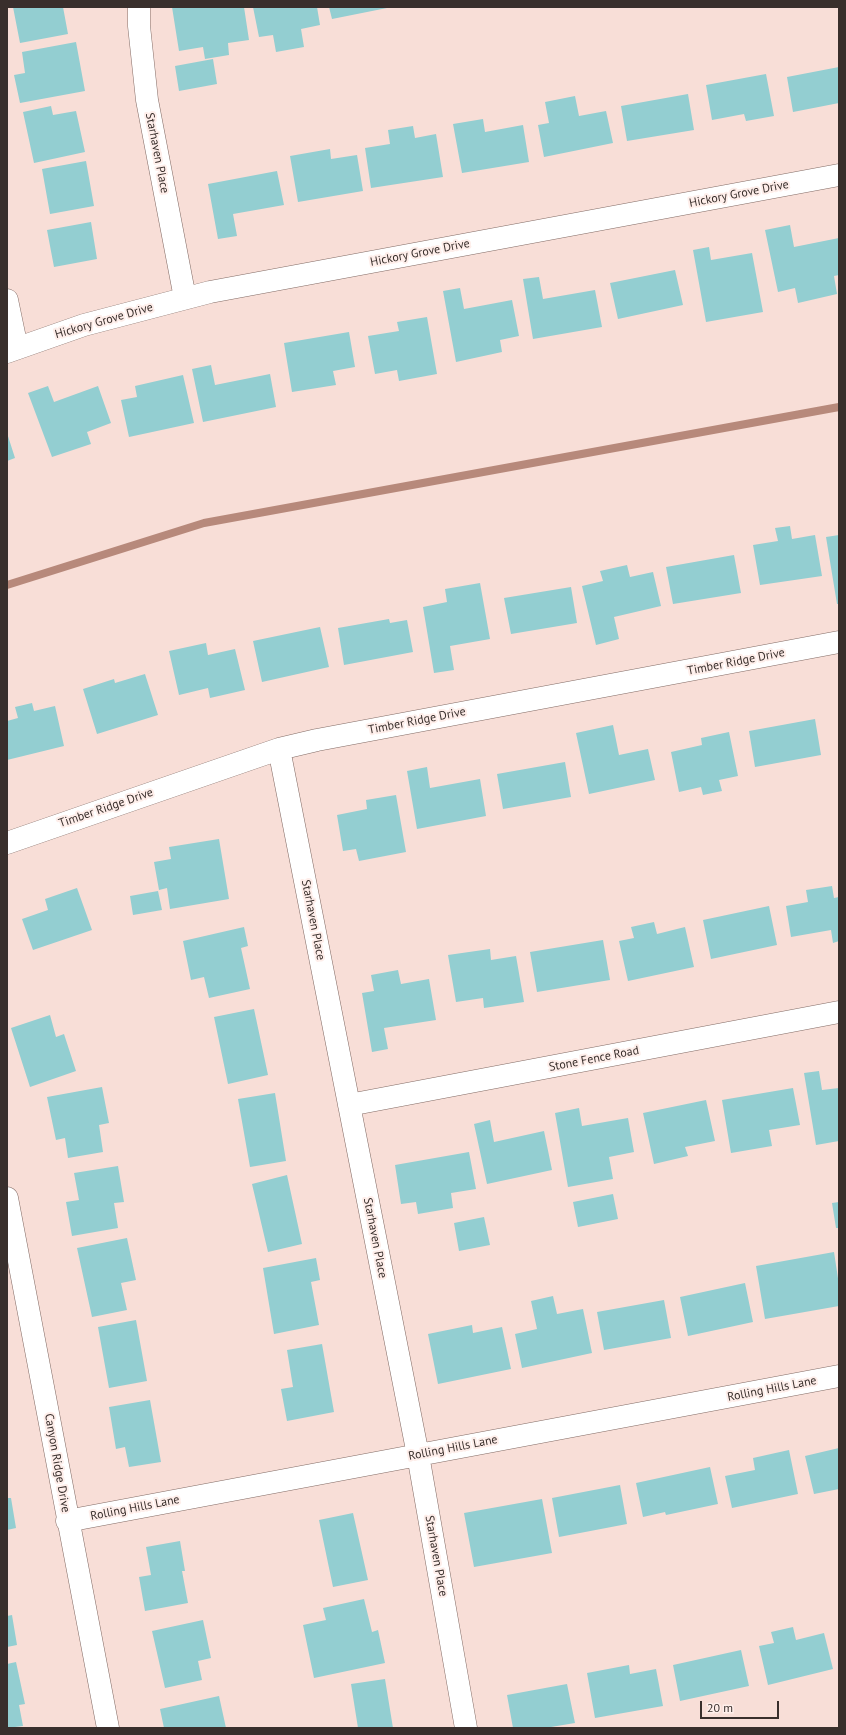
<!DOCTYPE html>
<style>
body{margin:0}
#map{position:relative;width:846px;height:1735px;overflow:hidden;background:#f8ded7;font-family:"PT Sans",sans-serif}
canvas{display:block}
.frame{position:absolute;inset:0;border:8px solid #392f2c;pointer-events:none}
.scale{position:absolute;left:700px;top:1701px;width:79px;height:18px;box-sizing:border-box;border:2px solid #392f2c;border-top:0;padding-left:5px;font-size:12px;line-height:14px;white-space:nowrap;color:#392f2c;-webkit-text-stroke:3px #feeeea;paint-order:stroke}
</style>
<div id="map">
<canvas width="846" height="1735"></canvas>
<div class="frame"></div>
<div class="scale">20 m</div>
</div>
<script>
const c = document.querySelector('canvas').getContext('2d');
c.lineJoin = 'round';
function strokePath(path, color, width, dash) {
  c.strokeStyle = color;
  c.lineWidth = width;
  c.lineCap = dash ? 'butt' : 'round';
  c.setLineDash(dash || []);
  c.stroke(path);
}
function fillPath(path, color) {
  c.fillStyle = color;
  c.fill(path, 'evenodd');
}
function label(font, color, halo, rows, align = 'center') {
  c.font = font + ' "PT Sans",sans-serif';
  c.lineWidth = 4;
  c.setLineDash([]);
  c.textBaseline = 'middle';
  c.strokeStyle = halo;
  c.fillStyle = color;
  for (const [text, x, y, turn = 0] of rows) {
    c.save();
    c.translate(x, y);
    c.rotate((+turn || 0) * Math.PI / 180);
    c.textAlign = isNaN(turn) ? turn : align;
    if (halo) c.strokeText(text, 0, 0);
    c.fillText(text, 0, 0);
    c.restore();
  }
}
strokePath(new Path2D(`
 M7,585l197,-62 635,-116`), '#b7897b', 8);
fillPath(new Path2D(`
 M13,7h50l5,27 -48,9z
 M172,7h72l5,33 -21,3 1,12 -24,4 -2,-12 -24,4z
 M253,7h64l3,18 -19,4 3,18 -28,5 -3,-17 -14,2z
 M329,7h58v1l-55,11z
 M76,42l9,49 -65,12 -6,-28 11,-2 -3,-21z
 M213,59l4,25 -38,7 -4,-25z
 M839,67v36l-46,9 -6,-35z
 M766,74l8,42 -28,5 -2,-7 -32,6 -6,-35z
 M688,94l6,36 -67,11 -6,-35z
 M575,96l4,20 27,-5 7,32 -69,14 -6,-32 11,-2 -4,-21z
 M51,106l2,9 23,-4 9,41 -51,11 -11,-51z
 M483,119l2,13 38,-7 6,37 -67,11 -9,-49z
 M413,126l2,12 21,-4 7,43 -72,11 -6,-40 25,-4 -2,-14z
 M330,149l1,10 26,-4 6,36 -65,11 -8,-46z
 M86,161l8,45 -44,8 -8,-45z
 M277,171l7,34 -51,9 4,22 -19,3 -10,-55z
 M91,222l6,37 -43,8 -7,-37z
 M790,225l4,22 45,-9v37l-5,1 3,18 -39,9 -3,-15 -17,4 -13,-62z
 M709,247l2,13 41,-7 11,59 -57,10 -13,-72z
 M675,270l8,35 -65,14 -8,-36z
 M539,277l4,22 52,-9 7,37 -69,12 -10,-60z
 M460,288l4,21 48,-9 7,36 -19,4 2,12 -46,10 -13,-71z
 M427,317l10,57 -38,7 -2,-11 -22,4 -7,-38 31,-5 -2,-9z
 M349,332l6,35 -22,4 3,14 -44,7 -8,-49z
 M211,365l4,20 55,-11 6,33 -73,15 -11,-53z
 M183,375l11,48 -65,14 -8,-37 16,-3 -2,-11z
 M48,386l6,16 44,-16 13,37 -24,9 4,12 -39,13 -24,-64z
 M7,433l8,25 -8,3z
 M790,526l2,13 23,-4 7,41 -62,9 -7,-40 25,-4 -3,-13z
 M839,535v69h-2l-11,-67z
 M734,555l7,38 -68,11 -7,-37z
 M627,565l3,12 23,-5 8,34 -47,11 5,22 -23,6 -14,-59 21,-5 -3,-10z
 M480,583l10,56 -40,7 4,24 -20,3 -11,-66 24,-5 -2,-13z
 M571,587l6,36 -66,11 -7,-36z
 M389,619l1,4 17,-3 6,32 -69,13 -6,-37z
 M320,627l9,40 -67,15 -9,-41z
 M206,643l2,12 27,-6 10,41 -35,8 -2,-10 -29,7 -10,-44z
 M145,674l13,41 -61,19 -14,-45 31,-10 1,4z
 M32,703l2,8 21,-5 9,40 -57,14v-39l11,-3 -3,-11z
 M815,719l6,36 -66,12 -6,-36z
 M613,725l6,30 29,-6 7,31 -66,14 -13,-61z
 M729,732l9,44 -19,4 3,11 -19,4 -2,-8 -22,5 -8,-40 31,-7 -1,-7z
 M565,762l6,35 -68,12 -6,-35z
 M427,767l3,21 50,-9 6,37 -69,13 -10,-58z
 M396,795l10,57 -47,9 -3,-12 -13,2 -6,-36 30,-6 -1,-9z
 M219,839l10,60 -59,10 -3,-21 -8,2 -5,-28 17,-3 -2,-12z
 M832,886l2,12 5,-1v44l-6,2 -2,-13 -40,7 -5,-31 22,-4 -2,-12z
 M77,888l15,42 -59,20 -11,-31 26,-9 -3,-11z
 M158,891l4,19 -29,5 -3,-19z
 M769,906l8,39 -66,14 -8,-39z
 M654,922l3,12 28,-7 9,40 -66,14 -9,-40 15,-3 -3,-11z
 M244,927l4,19 -7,2 9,41 -41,9 -5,-21 -13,3 -8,-39z
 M603,940l7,40 -73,12 -7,-40z
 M490,949l1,11 25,-4 8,46 -40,6 -1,-10 -27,4 -8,-47z
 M398,970l3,14 28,-5 7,41 -52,8 4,21 -16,3 -10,-59 12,-2 -3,-16z
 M254,1009l14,66 -40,9 -14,-67z
 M50,1015l6,22 8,-3 12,37 -46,16 -19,-59z
 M819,1071l3,19 17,-2v53l-23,4 -12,-72z
 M102,1087l7,36 -10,2 4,27 -35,6 -3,-20 -9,2 -9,-43z
 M793,1088l7,37 -31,5 3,16 -41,7 -9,-53z
 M275,1093l11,68 -36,6 -12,-68z
 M706,1100l9,41 -30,6 3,9 -34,8 -11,-51z
 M579,1108l3,18 46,-8 6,34 -25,5 4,22 -45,8 -13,-74z
 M490,1120l4,22 50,-11 8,39 -65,14 -13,-60z
 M469,1152l7,37 -25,4 2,15 -35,6 -2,-12 -15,2 -6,-39z
 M118,1166l6,36 -10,1 4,25 -46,8 -6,-34 13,-2 -5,-27z
 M287,1175l15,69 -34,8 -16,-68z
 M613,1194l5,25 -40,8 -5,-25z
 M839,1202v26h-3l-4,-25z
 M484,1217l6,28 -31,6 -5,-28z
 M127,1238l9,42 -15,3 6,27 -35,7 -15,-69z
 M834,1252l5,33v21l-74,13 -9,-53z
 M316,1258l4,22 -9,2 8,43 -45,9 -11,-66z
 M745,1283l8,39 -65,14 -8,-39z
 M553,1296l4,18 26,-5 9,44 -70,15 -7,-34 22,-5 -6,-28z
 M664,1300l7,38 -67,12 -7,-38z
 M136,1320l11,61 -38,7 -11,-61z
 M472,1325l1,8 29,-6 9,42 -73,15 -10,-50z
 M322,1344l12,68 -47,9 -6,-32 12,-2 -6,-37z
 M150,1400l11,62 -32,5 -4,-20 -9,2 -7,-42z
 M839,1448v41l-25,5 -9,-38z
 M789,1450l9,44 -66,14 -7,-32 30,-6 -2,-12z
 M710,1467l8,37 -52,11 -1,-3 -22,5 -7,-34z
 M620,1485l7,39 -68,13 -7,-39z
 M7,1498h4l5,30 -9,2z
 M542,1499l10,54 -78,14 -10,-54z
 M353,1513l15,67 -35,7 -14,-67z
 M180,1541l5,30h-3l6,32 -43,8 -6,-34 12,-2 -5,-28z
 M364,1599l8,33 6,-2 7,33 -71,15 -11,-53 23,-5 -3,-12z
 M12,1615l5,30 -10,2v-31z
 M203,1620l8,38 -13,3 4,19 -37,8 -13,-57z
 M793,1627l3,13 28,-7 9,36 -65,16 -9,-39 15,-3 -3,-11z
 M741,1650l8,36 -69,15 -7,-36z
 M16,1662l9,42 -6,1 4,21 -16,2v-64z
 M629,1665l1,9 26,-5 7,37 -68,12 -8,-45z
 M385,1679l8,49h-35l-7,-44z
 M567,1684l8,39 -30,5h-32l-6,-33z
 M219,1696l7,32h-62l-4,-19z`), '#93ced1');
const minor = new Path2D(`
 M139,7v19l8,74 38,198
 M7,300l10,48
 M7,352l77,-27 126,-33 629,-117
 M279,749l139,706 48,273
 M7,843l272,-94 38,-9 522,-98
 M349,1105l490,-93
 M7,1198l101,530
 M67,1521l772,-145`);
strokePath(minor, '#836c66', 23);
strokePath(minor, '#fff', 22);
label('12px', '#392f2c', '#feeeea', [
 ["Starhaven Place",157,153,79],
 ["Hickory Grove Drive",739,194,-11],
 ["Hickory Grove Drive",420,253,-11],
 ["Hickory Grove Drive",104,321,-16],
 ["Timber Ridge Drive",736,662,-11],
 ["Timber Ridge Drive",417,721,-11],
 ["Timber Ridge Drive",106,808,-19],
 ["Starhaven Place",313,920,79],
 ["Stone Fence Road",594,1059,-11],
 ["Starhaven Place",375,1238,79],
 ["Rolling Hills Lane",772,1389,-11],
 ["Rolling Hills Lane",453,1448,-11],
 ["Canyon Ridge Drive",57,1463,80],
 ["Rolling Hills Lane",135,1508,-11],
 ["Starhaven Place",436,1556,80]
]);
</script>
